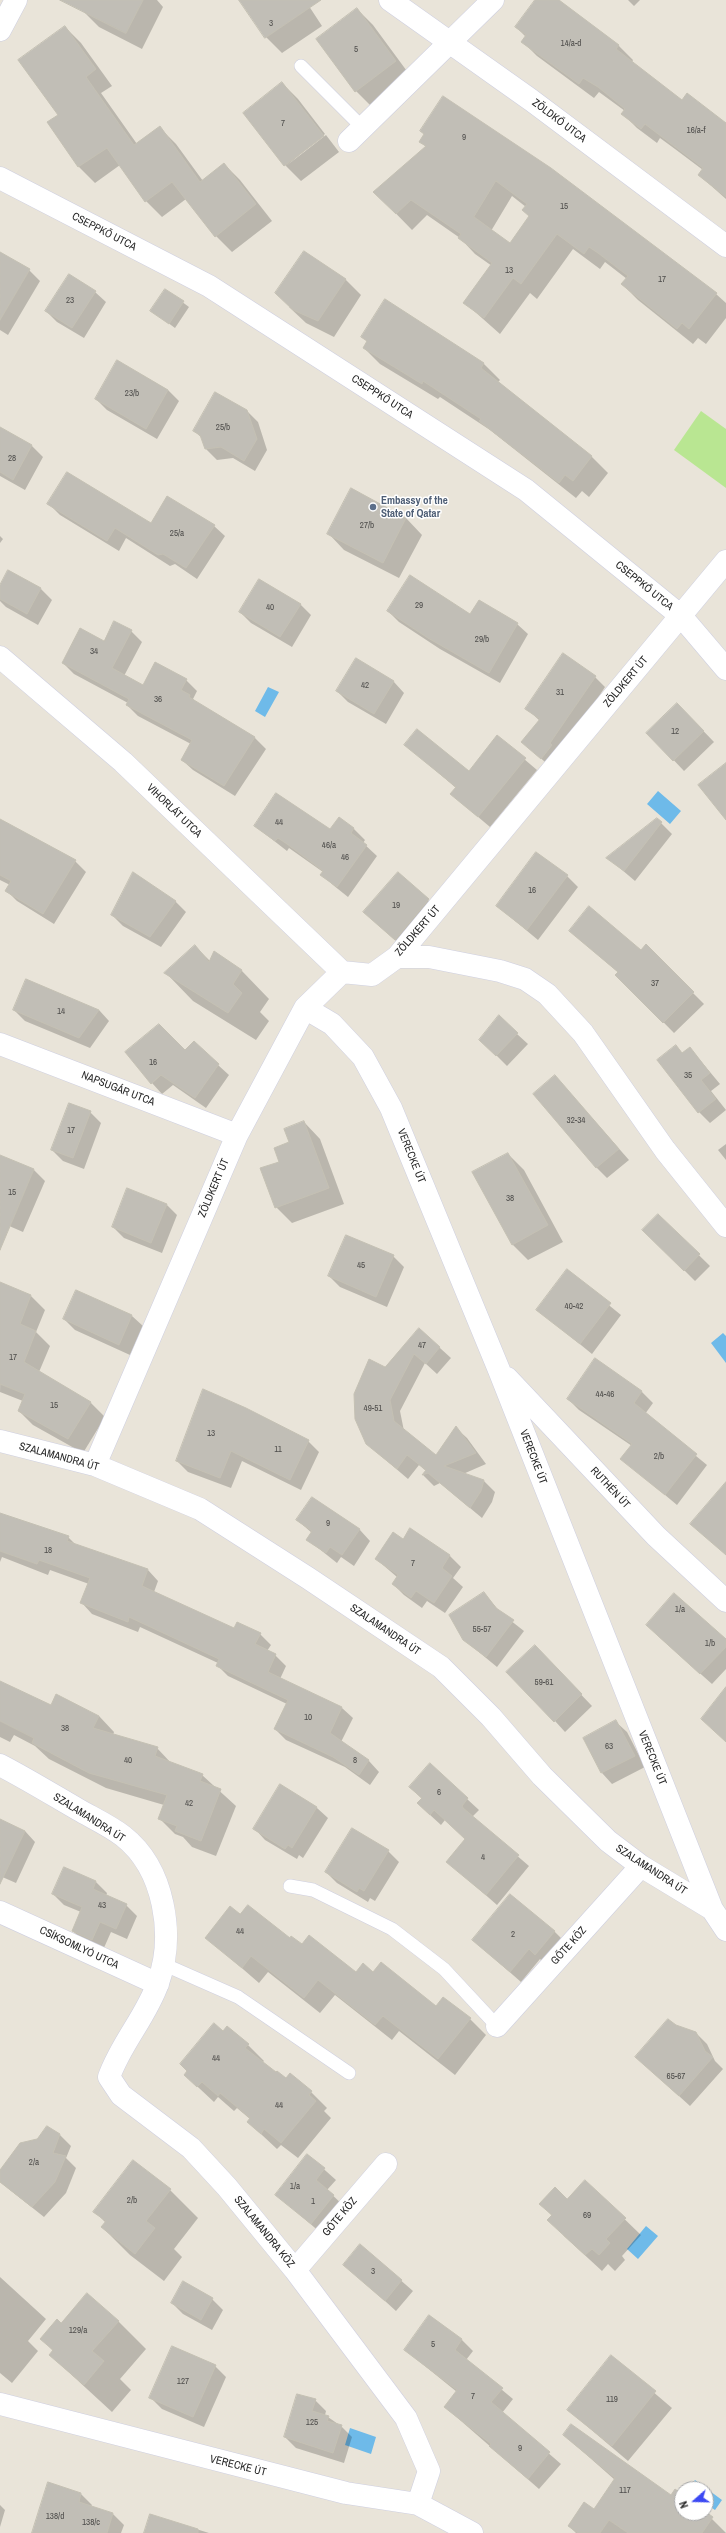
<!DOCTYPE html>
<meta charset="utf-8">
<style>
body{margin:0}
#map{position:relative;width:726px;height:2533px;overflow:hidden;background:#e9e4d9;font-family:"Archivo Narrow",sans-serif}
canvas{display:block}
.north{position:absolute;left:674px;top:2481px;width:40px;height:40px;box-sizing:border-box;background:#fff;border:1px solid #a9a9a9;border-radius:50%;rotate:250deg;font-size:11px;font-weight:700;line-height:16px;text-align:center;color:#272727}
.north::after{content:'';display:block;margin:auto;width:14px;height:18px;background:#3c49f3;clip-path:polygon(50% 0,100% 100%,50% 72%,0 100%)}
</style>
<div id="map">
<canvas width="726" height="2533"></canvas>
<div class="north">N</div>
</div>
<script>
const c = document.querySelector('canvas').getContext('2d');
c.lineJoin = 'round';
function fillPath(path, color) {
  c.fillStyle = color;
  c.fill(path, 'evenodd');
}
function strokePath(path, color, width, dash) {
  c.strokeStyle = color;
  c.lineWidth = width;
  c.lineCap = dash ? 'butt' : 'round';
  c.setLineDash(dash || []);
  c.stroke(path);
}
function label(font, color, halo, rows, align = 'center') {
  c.font = font + ' "Archivo Narrow",sans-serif';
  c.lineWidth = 3;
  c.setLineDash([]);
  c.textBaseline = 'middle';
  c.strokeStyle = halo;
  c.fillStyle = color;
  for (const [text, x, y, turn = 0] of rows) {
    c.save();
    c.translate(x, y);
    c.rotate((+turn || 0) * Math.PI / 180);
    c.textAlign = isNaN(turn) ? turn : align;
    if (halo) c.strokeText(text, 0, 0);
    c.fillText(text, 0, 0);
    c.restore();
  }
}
fillPath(new Path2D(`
 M701,411l25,18v59l-52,-38z`), '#b9e692');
fillPath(new Path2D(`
 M268,687l11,5 -14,25 -10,-6z
 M658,791l23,20 -11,13 -23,-20z
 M723,1333l3,3v27l-15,-20z
 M646,2226l12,10 -20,23 -11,-10z
 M350,2428l26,9 -5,17 -26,-9z
 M695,2480l27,20 -7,10 -9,-6v-15h-17z`), '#6ebae9');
fillPath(new Path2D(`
 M88,0h69l6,7 -21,42 -43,-22 -16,-16z
 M241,0h64l17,26 -40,27 -16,-16z
 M536,0h22l61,46 14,14 -1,2 50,40 44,23v74l-27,-24 4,-5 -28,-21 -15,-11 -3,5 -20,-15 -14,-14 2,-3 -26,-19 -5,6 -57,-42 -15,-15 4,-4 -10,-10z
 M628,0h12l-6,6z
 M357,9l16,16 39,53 -40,29 -16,-16 -39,-52z
 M65,27l16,16 31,43 -11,7 36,51 23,-16 16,16 27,37 21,-17 16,16 32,41 -40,31 -16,-16 -30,-37 -24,18 -16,-16 -26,-36 -25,18 -16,-16 -31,-44 11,-8z
 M282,83l16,16 27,35 -39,32 -42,-53z
 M326,135l13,17 -38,29 -15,-15z
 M421,142l295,152 10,9v15l-20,26 -8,-6 -5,6 -55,-44 -16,-16 5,-5 -22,-17 -5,7 -27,-20 -36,50 -7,-6 -30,41 -35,-31 27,-37 -17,-12 -15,-16 -33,-23 -15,15 -37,-38 51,-45zM512,196l14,11 4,9 -20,28 -19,-13z
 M0,253l29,17 11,11 -32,54 -8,-5z
 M345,279l16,16 -27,42 -28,-14 -17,-16z
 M166,290l23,17 -14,21 -23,-17z
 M95,292l11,10 -22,36 -27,-16 -11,-11z
 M386,301l98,63 16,16 -2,2 94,75 16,16 -19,24 -7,-6 -6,7 -86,-68 -50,-33 -2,2 -58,-35 -16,-16 4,-6 -6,-5z
 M117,361l51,29 11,11 -22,38 -50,-29 -11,-11z
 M247,411l11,11 9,28 -12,21 -22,-13 -16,2 -11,-11 -4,-11 -8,-7z
 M0,429l32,17 11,11 -18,33 -25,-14z
 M351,490l55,28 16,17 -23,43 -55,-28 -16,-17z
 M49,504l102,21 63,1 11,10 -28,43 -22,-15 -5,2 -44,-28 -7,13 -59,-36z
 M0,536l3,3 -3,4z
 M9,571l32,18 11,11 -14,25 -32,-18 -6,-6v-14z
 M300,604l11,11 -19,32 -41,-24 -11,-11z
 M388,611l82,5 47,8 11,10 -28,49 -60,-34 -41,-27z
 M131,631l11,11 -18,34 19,10 43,-6 11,11 -4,8 3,3 59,36 11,11 -31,47 -42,-26 -11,-10 9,-16 -53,-28 -11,-11 1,-2 -54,-29 -11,-11z
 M356,659l38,23 10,11 -18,31 -38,-22 -11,-11z
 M595,677l10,10 -53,81 -30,-26 18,-21 -13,-12z
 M688,715l26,27 -30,29 -36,-38z
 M497,736l40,34 -47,57 -39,-33 5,-6 -50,-43 63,27z
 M339,818l15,11 11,11 -2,3 14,13 -29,41 -15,-12 -11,-10 1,-3 -34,-24 -2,3 -32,-25 75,5z
 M657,819l15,15 -37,47 -27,-23z
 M0,820l75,41 11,11 -32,52 -37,-23 -11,-11 4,-5 -10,-5z
 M567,876l11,11 -40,53 -41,-34z
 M428,900l11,11 -33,39 -42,-38z
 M175,901l11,11 -25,35 -38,-21 -11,-11z
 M570,931l71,20 5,-5 58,58 -30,29 -57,-58 2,-2z
 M195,946l16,16 4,-9 27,18 27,28 -9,13 9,9 -13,19 -63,-39 -27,-28z
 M14,1010h85l10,11 -19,27 -65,-27z
 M517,1034l11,10 -21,22 -16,-16z
 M676,1046l7,8 7,-6 30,36 -9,7 15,19 -16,13 -11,-11z
 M185,1051l33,14 11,10 -23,33 -33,-23 -11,9 -10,-11z
 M555,1076l74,84 -22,18 -11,-11z
 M90,1112l11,11 -17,46 -21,-8 -11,-11z
 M304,1122l16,17 24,65 -52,19 -16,-16 4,-45z
 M726,1144v16l-8,-10z
 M508,1154l16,16 39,72 -35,18 -16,-16z
 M0,1156l34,14 11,11 -22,51 -23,-10z
 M166,1204l11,11 -15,38 -38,-15 -11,-11z
 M658,1215l52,51 -15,15 -51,-51z
 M393,1256l11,11 -17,40 -47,-20 -11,-11z
 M567,1271l54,44 -29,39 -54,-44z
 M2,1284l29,12 14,14 -9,22 14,14 -11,26 52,31 14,14 -22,36 -50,-28 -14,-14 4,-10 -23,-9z
 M77,1291l55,25 11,10 -13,29 -55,-25 -11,-11z
 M419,1329l32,29 -14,16 -12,-11 -25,48 4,20 32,26 20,-29 11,10 19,26 -23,10 21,7 11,11 -3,10 -10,16 -42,-35 -6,3 -11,-11 3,-4 -7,-6 -11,14 -42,-36 19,-75z
 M595,1359l47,33 11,11 -8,11 62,51 -30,40 -55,-46 10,-13 -53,-36 -11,-11z
 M204,1391l104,50 11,11 -18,38 -59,-29 -11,27 -43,-16 -11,-11z
 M312,1498l48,32 10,11 -16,25 -13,-9 -4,6 -29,-23 4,-7 -15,-13z
 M0,1515l68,22 8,8 72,25 10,11 -4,11 80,37 26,5 11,11 -4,6 8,4 11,11 -6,13 62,29 11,10 -12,24 28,19 10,11 -9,13 -25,-18 -59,-27 -11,-11 12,-25 -59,-28 -11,-11 1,-2 -78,-36 -2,5 -46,-18 -10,-11 7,-19 -39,-14 -2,5 -46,-18 -2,5z
 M411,1529l39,27 11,11 -8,11 10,9 -18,26 -18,-12 -5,7 -18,-13 -11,-11 4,-7 -21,-18 27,-18z
 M484,1593l17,20 23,18 -27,36 -34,-28z
 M658,1636l68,4v29l-14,15z
 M545,1657l47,49 -27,26 -10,-11z
 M0,1682l51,25 48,9 15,16 -1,3 44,13 15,16 30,11 34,31 -20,50 -24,-9 -9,-10 -8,-3 -16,-16 5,-13 -58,-17 -57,-29 -14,-13 -21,-11 -4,7 -10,-5z
 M616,1722l11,10 18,35 -33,17 -10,-11z
 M430,1765l49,45 -7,7 57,49 -32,39 -49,-43 18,-23 -21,-19 -4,5 -12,-11 -11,-11 4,-4 -12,-12z
 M281,1786l36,22 11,10 -25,40 -4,-3 -2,4 -32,-19 -10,-11z
 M0,1820l25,11 10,11 -19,41 -16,-7z
 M388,1851l11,11 -24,39 -5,-3 -2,4 -31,-19 -11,-11z
 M64,1868l32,14 11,11 -1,3 20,9 11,11 -10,23 -16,-7 -8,18 -19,-8 -11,-11 8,-19 -17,-7 -11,-11z
 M241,1915l115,58h18l62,35 34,11 16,16 -31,40 -56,-44 -7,9 -57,-45 -15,18 -52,-41 -9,11 -53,-46z
 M554,1931l11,11 -19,23 -6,-6 -19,23 -48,-42z
 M675,2026l21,7 11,11 8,17 8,8 -33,37 -54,-49z
 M223,2032l25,13 16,16 -2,2 24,17 25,12 16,16 -3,3 7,7 -33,40 -17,-13 -4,4 -29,-27 2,-3 -13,-11 -3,3 -16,-14 -4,5 -29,-27z
 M47,2128l13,7 11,11 -5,12 10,10 -10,25 -22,24 -44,-35v-11l38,-31z
 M308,2155l28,25 -9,10 17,16 -22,28 -46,-40z
 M133,2162l37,28 28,28 -24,31 8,8 -18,24 -34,-26 -28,-28 4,-4 -11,-11z
 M585,2181l56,54 -19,21 3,4 -10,11 -7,-7 -6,7 -38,-35 -12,-20 -11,-12 27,-4z
 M360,2245l53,46 -17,20 -52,-47z
 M0,2277l46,42 -18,22 10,10 -26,32 -12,-10z
 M183,2283l29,16 11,11 -11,20 -29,-16 -11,-11z
 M430,2316l32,24 11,11 -7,9 47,39 -11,14 59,51 -22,25 -94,-82 12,-15 -52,-42z
 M118,2321l28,28 -26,30 11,11 -19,22 -62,-57 3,-4 -11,-12 20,-15z
 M611,2356l61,52 -44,53 -60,-51z
 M215,2366l11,11 -22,50 -42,-18 -11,-11z
 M315,2400l11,11 -1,4 16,11 11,11 -8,26 -48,-15 -11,-11z
 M564,2435l108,61 10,-1v18h24l20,20h-150l-7,-7 25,-16 21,-30z
 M48,2483l33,11 11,11 -1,2 22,7 11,11 -3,8h-88z
 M0,2505l5,5 -5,17z
 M151,2515l58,18h-64z`), '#0003');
const building = new Path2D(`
 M60,0h83l-17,33z
 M239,0h82l-56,38z
 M535,0h24l60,45 -3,4 66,51 5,-7 39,30v74l-28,-22 5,-7 -58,-44 -4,5 -20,-15 4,-5 -27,-22 -15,-9 -4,6 -58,-42 5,-7 -11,-8z
 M357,8l39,53 -41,31 -39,-53z
 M65,26l31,43 -10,8 48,68 26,-19 40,56 24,-19 32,41 -41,33 -43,-55 -27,20 -38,-54 -29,19 -31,-45 11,-7 -40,-55z
 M282,82l42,54 -40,30 -41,-53z
 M443,96l108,72 166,125 -28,36 -7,-6 -5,6 -56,-45 7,-8 -30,-23 -9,-6 -5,7 -27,-20 -36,50 -8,-6 -29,40 -21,-15 29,-40 -34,-25 3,-4 -50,-34 -15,14 -23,-22 53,-46 -7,-4 5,-8 -4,-3zM496,181l31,23 -5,6 7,6 -19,27 -36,-26z
 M304,251l42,28 -28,42 -25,-11 -18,-17z
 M0,252l30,17 -30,51z
 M69,274l27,17 -24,37 -27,-17z
 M165,289l19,12 -15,23 -19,-13z
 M385,299l99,64 -3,5 111,88 -19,25 -8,-6 -6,8 -80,-62 2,-2 -58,-38 -1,3 -59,-36 4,-7 -6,-4z
 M117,360l51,30 -22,39 -51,-30z
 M215,392l32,18 10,29 -13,22 -23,-14 -16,2 -5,-14 -7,-4z
 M0,427l32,18 -19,35 -13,-8z
 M67,472l84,51 16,-27 48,29 -29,43 -23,-14 -5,1 -43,-27 -8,13 -60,-37z
 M351,488l55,30 -23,45 -56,-29z
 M8,570l33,18 -14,26 -27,-15v-14z
 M410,575l60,39 9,-14 39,23 -29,50 -61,-35 -41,-27z
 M259,579l42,25 -21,33 -41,-25z
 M114,621l18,9 -20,38 31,17 12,-23 32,17 -6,11 9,5 -1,2 66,40 -31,49 -43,-26 11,-20 -66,-35 3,-6 -67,-36 18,-35 24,13z
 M563,653l33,23 -46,67 2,2 -11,14 -20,-17 19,-23 -15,-10z
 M356,658l38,23 -20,33 -38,-23z
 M677,703l27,28 -31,30 -27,-28z
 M417,729l52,42 28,-36 29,23 -48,59 -28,-23 6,-7 -52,-42z
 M726,763v57l-28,-35z
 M276,793l54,36 9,-12 15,11 -3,5 16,12 -30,42 -17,-12 3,-4 -36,-27 -9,-6 -3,3 -21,-15z
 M657,818l5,4 -38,49 -18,-13z
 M0,819l76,41 -33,54 -38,-23 6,-10 -11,-6z
 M536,852l32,23 -41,55 -31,-24z
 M133,872l43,29 -26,36 -39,-22z
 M398,872l31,27 -34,41 -32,-28z
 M589,906l52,44 5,-6 48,48 -31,31 -48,-48 3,-3 -49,-41z
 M195,945l14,17 5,-11 28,19 -9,14 9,9 -14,20 -64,-40z
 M26,979l73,31 -20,28 -66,-28z
 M499,1015l19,18 -22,23 -17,-16z
 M159,1024l26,26 9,-9 25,23 -24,34 -34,-23 -10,9 -26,-32z
 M676,1045l6,8 8,-6 20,26 -9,7 15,19 -18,14 -41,-53z
 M555,1075l64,74 -23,19 -63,-74z
 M69,1103l22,8 -18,47 -22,-8z
 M304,1121l25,67 -54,20 -15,-40 19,-6 -5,-14 15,-6 -5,-13z
 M508,1153l40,72 -36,20 -40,-73z
 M0,1155l34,14 -34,81z
 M127,1188l40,16 -16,39 -39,-16z
 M658,1214l42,40 -16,17 -42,-41z
 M346,1235l48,20 -18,42 -48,-21z
 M567,1269l44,34 -31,41 -44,-34z
 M0,1282l31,13 -11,29 16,7 -12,31 67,40 -23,37 -50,-28 7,-17 -25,-10z
 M76,1290l56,25 -13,30 -56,-26z
 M419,1328l21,19 -14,17 -12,-10 -24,46 4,21 42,34 20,-29 20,27 -32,13 40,14 -3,11 -11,17 -42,-35 -6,2 4,-5 -19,-15 -10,14 -31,-25 -11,-25 -1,-25 15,-35 16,8z
 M595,1358l47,33 -8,12 63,51 -32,41 -45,-36 12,-15 -65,-45z
 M203,1389l43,19 63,32 -19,40 -59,-29 -11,27 -44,-17z
 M726,1482v73l-36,-31z
 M312,1497l48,32 -18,26 -12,-8 -4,6 -20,-13 6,-9 -16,-11z
 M0,1513l69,23 -2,5 81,28 -6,17 92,42 3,-6 24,11 -6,11 21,10 -8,18 74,35 -12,26 39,27 -10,15 -26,-18 -59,-28 14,-29 -72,-34 3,-7 -90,-42 -1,5 -48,-19 10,-25 -51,-18 -2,4 -37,-13z
 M410,1528l40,27 -8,13 10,8 -18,27 -18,-12 -5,7 -19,-14 6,-9 -23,-16 18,-27 10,7z
 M484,1592l12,16 18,12 -28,37 -23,-17 -14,-25z
 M674,1593l52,46v8l-26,27 -54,-49z
 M535,1645l47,49 -28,28 -48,-50z
 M0,1681l51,24 5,-11 43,22 -6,12 65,19 -3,9 48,18 -3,7 21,8 -20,52 -26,-10 2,-5 -19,-7 9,-24 -78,-22 -57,-30 2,-5 -34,-17z
 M726,1687v55l-25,-23z
 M616,1720l19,36 -34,17 -18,-35z
 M430,1763l38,35 -6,8 1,2 56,47 -33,40 -40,-33 19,-23 -31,-29 -4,5 -13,-12 5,-5 -13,-11z
 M280,1784l37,23 -25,41 -4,-3 -3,4 -32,-20z
 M0,1819l25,12 -25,53z
 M352,1828l37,22 -25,41 -5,-3 -2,4 -32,-20z
 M64,1867l32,14 -3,8 34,15 -11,25 -16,-7 -8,18 -20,-9 10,-24 -30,-13z
 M510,1894l45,37 -20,24 -6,-6 -19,23 -38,-32z
 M248,1905l42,33 1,-2 11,8 7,-9 47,37 7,-9 10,9 8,-10 55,44 7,-9 28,21 -33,41 -55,-43 -8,9 -57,-45 -14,18 -53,-42 -9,12 -37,-30 25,-32 10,8z
 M668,2019l8,6 20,7 9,19 8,6 -34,39 -44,-39z
 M214,2023l9,8 4,-5 22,18 -4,4 31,24 1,-1 9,7 4,-5 22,18 -3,4 7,6 -35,42 -17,-14 -3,5 -14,-12 3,-4 -30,-25 -2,3 -16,-14 -5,5 -13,-12 3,-4 -7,-7z
 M47,2126l13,8 -7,19 13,3 -11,26 -23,25 -32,-25v-12l20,-27 17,-4z
 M307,2154l18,14 -9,12 18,15 -23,29 -36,-29z
 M133,2160l38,29 -25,32 9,7 -20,26 -34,-27 5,-6 -13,-9z
 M585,2180l41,38 -20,21 4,4 -11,12 -7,-6 -7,6 -38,-35 5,-5 -13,-11 16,-17 12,12z
 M360,2244l42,36 -17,21 -42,-36z
 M183,2281l30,17 -12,22 -30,-17z
 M87,2293l32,28 -27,30 12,10 -20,24 -35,-30 4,-5 -13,-11 17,-20 4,4z
 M429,2315l33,24 -7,11 48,38 -12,14 59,50 -22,27 -39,-33 2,-2 -47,-37 13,-17 -53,-40z
 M172,2346l44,19 -23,52 -44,-19z
 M611,2355l45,36 -44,55 -45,-36z
 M297,2394l19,5 -4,12 17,5 -2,5 15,4 -9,28 -49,-16z
 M571,2424l100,71 4,-6 7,5v19l24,-1 7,5 -11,16h-74l-19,-13 -9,13h-22l-10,-7 16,-24 10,7 21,-31 -52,-43z
 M48,2482l33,11 -2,9 34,11 -6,20h-75z
 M150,2514l48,15v4h-54z`);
fillPath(building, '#c1beb6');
strokePath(building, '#c4c0b3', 1);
const service = new Path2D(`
 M301,66l62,62
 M290,1886l23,4 79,39 52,40 53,57
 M163,1964l75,33 111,76`);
const minor = new Path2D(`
 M390,0l141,100 195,146
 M0,30l16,-30
 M349,141l144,-141
 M0,178l209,108 317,204 155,126 45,53
 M0,657l123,105 219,210
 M397,957h32l71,14 25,8 22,15 36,39 82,117 61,76
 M305,1008l27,16 31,33 28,51 108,262 213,539 14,21
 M0,1044l237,91
 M507,1378l149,158 70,65
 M0,1441l95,24 105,44 108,69 133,89 50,50 51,59 66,65 33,25 71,43
 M95,1465l142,-330 68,-127 37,-36 30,3 25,-18 329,-396
 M0,1765c27,14 53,30 79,45 14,8 31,16 44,26 42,33 52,100 35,147 -12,34 -37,60 -49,94l12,18 70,53 36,39 68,83 111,148 23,53 -11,33
 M0,1912l158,72
 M497,2026l144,-160
 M295,2270l91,-106
 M0,2404l346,89 72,11 54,29`);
strokePath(service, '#cecfe0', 14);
strokePath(minor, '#cecfe0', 23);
strokePath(service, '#fff', 13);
strokePath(minor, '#fff', 22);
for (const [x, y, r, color] of [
 [373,507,4,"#5c6f8a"]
]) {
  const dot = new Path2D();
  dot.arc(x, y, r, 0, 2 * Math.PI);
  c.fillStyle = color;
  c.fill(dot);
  strokePath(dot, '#fff', 1.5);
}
label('9px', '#4e4d4b', null, [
 ["3",271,24],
 ["14/a-d",571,44],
 ["5",356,50],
 ["7",283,124],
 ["16/a-f",696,131],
 ["9",464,138],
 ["15",564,207],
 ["13",509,271],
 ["17",662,280],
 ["23",70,301],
 ["23/b",132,394],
 ["25/b",223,428],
 ["28",12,459],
 ["27/b",367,526],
 ["25/a",177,534],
 ["29",419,606],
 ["40",270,608],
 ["29/b",482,640],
 ["34",94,652],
 ["42",365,686],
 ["31",560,693],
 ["36",158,700],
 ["12",675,732],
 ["44",279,823],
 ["46/a",329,846],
 ["46",345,858],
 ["16",532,891],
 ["19",396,906],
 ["37",655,984],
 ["14",61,1012],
 ["16",153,1063],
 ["35",688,1076],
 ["32-34",576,1121],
 ["17",71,1131],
 ["15",12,1193],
 ["38",510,1199],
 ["45",361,1266],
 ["40-42",574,1307],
 ["47",422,1346],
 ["17",13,1358],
 ["44-46",605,1395],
 ["15",54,1406],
 ["49-51",373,1409],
 ["13",211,1434],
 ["11",278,1450],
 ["2/b",659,1457],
 ["9",328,1524],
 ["18",48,1551],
 ["7",413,1564],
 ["1/a",680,1610],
 ["55-57",482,1630],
 ["1/b",710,1644],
 ["59-61",544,1683],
 ["10",308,1718],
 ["38",65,1729],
 ["63",609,1747],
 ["40",128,1761],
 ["8",355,1761],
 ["6",439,1793],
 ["42",189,1804],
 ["4",483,1858],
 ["43",102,1906],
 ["44",240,1932],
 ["2",513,1935],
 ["44",216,2059],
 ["65-67",676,2077],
 ["44",279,2106],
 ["2/a",34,2163],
 ["1/a",295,2187],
 ["2/b",132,2201],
 ["1",313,2202],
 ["69",587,2216],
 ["3",373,2272],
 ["129/a",78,2331],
 ["5",433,2345],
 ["127",183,2382],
 ["7",473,2397],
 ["119",612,2400],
 ["125",312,2423],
 ["9",520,2449],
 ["117",625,2491],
 ["138/d",55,2517],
 ["138/c",91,2523]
]);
label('11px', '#272727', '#fff', [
 ["ZÖLDKŐ UTCA",559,121,37],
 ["CSEPPKŐ UTCA",104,232,27],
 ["CSEPPKŐ UTCA",382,397,33],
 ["CSEPPKŐ UTCA",644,586,39],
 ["ZÖLDKERT ÚT",626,682,-50],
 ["VIHORLÁT UTCA",174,811,44],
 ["ZÖLDKERT ÚT",418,931,-49],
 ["NAPSUGÁR UTCA",118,1089,21],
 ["VERECKE ÚT",411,1156,68],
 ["ZÖLDKERT ÚT",214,1188,-67],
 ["SZALAMANDRA ÚT",59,1457,15],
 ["VERECKE ÚT",533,1457,69],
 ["RUTHÉN ÚT",610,1488,47],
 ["SZALAMANDRA ÚT",385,1630,34],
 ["VERECKE ÚT",652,1758,68],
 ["SZALAMANDRA ÚT",89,1818,32],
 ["SZALAMANDRA ÚT",651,1870,33],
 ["GŐTE KÖZ",569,1946,-48],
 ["CSÍKSOMLYÓ UTCA",79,1948,25],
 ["GŐTE KÖZ",340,2217,-50],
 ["SZALAMANDRA KÖZ",264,2232,51],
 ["VERECKE ÚT",238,2466,14]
]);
label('bold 11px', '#4e5e75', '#fff', [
 ["Embassy of the",381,501],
 ["State of Qatar",381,514]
], 'left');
</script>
